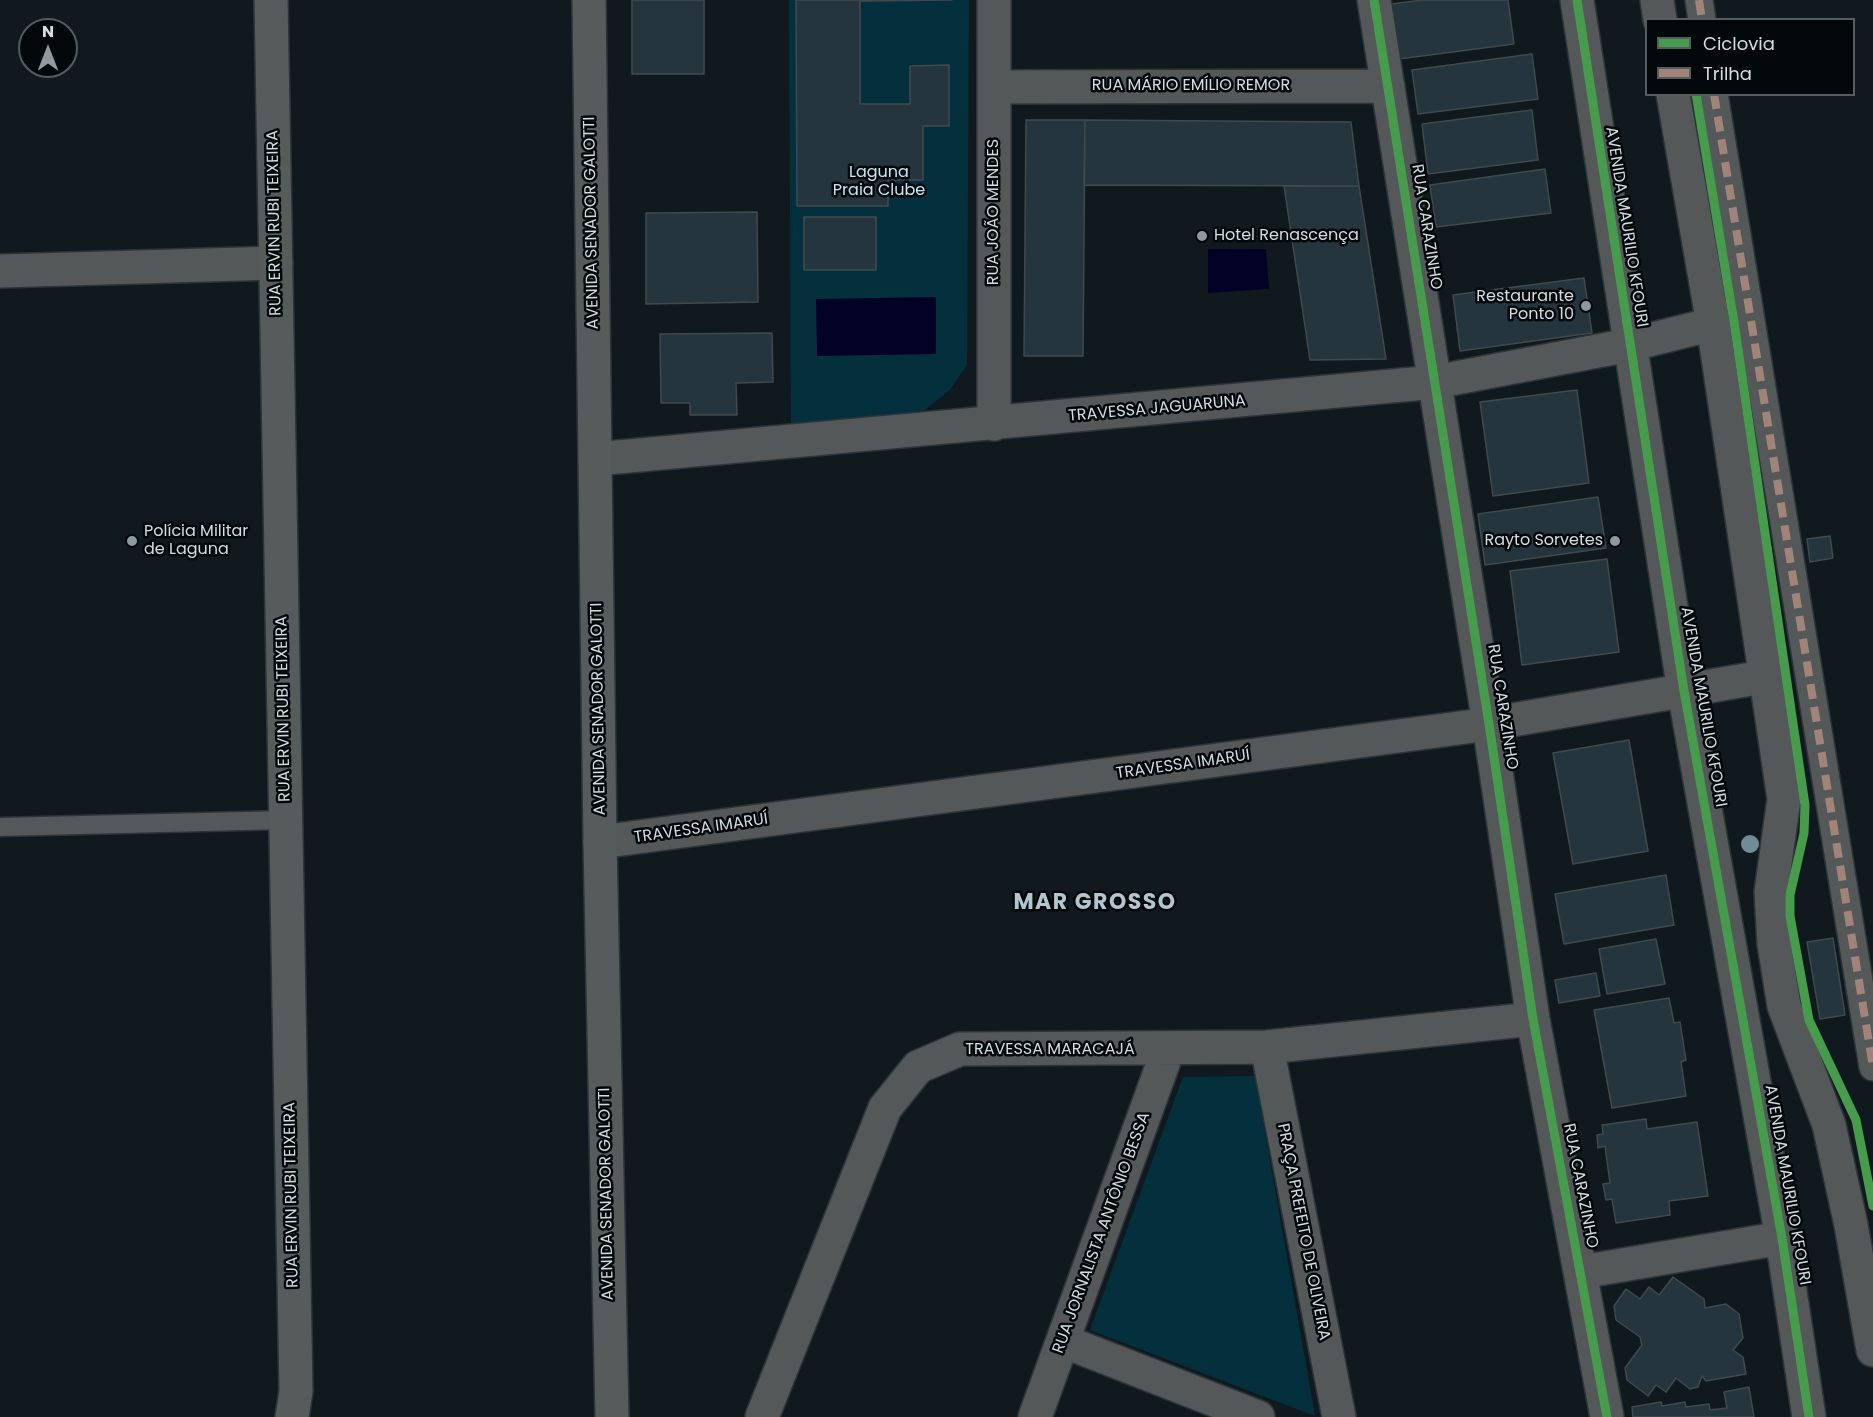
<!DOCTYPE html>
<meta charset="utf-8">
<style>
body{margin:0}
#map{position:relative;width:1873px;height:1417px;overflow:hidden;background:#101a1e;font-family:Poppins,sans-serif}
canvas{display:block}
.legend{position:absolute;left:1645px;top:18px;width:210px;height:78px;box-sizing:border-box;background:#020709;border:2px solid #555d60;margin:0;padding:8px 10px;list-style:none;font-size:18px;color:#d2dee2}
.legend li{display:flex;align-items:center;gap:12px;height:30px}
.legend b{width:30px;border:2px solid #555d60}
.north{position:absolute;left:18px;top:18px;width:60px;height:60px;box-sizing:border-box;background:#020709;border:2px solid #555d60;border-radius:50%;rotate:0deg;font-size:16px;font-weight:700;line-height:24px;text-align:center;color:#d2dee2}
.north::after{content:'';display:block;margin:auto;width:21px;height:27px;background:#8e999d;clip-path:polygon(50% 0,100% 100%,50% 72%,0 100%)}
</style>
<div id="map">
<canvas width="1873" height="1417"></canvas>
<ul class="legend">
<li><b style="height:8px;background:#469c4c"></b>Ciclovia</li>
<li><b style="height:8px;background:#a18479"></b>Trilha</li>
</ul>
<div class="north">N</div>
</div>
<script>
const c = document.querySelector('canvas').getContext('2d');
c.lineJoin = 'round';
function fillPath(path, color) {
  c.fillStyle = color;
  c.fill(path, 'evenodd');
}
function strokePath(path, color, width, dash) {
  c.strokeStyle = color;
  c.lineWidth = width;
  c.lineCap = dash ? 'butt' : 'round';
  c.setLineDash(dash || []);
  c.stroke(path);
}
function label(font, color, halo, rows, align = 'center') {
  c.font = font + ' Poppins,sans-serif';
  c.lineWidth = 5;
  c.setLineDash([]);
  c.textBaseline = 'middle';
  c.strokeStyle = halo;
  c.fillStyle = color;
  for (const [text, x, y, turn = 0] of rows) {
    c.save();
    c.translate(x, y);
    c.rotate((+turn || 0) * Math.PI / 180);
    c.textAlign = isNaN(turn) ? turn : align;
    if (halo) c.strokeText(text, 0, 0);
    c.fillText(text, 0, 0);
    c.restore();
  }
}
fillPath(new Path2D(`
 M789,0h180l-2,365 -18,26 -26,20 -132,14z
 M1255,1076l60,340 -225,-86 93,-253z`), '#04303d');
fillPath(new Path2D(`
 M1208,249h58l3,40 -61,4z
 M936,297v57l-119,2 -1,-57z`), '#010224');
const building = new Path2D(`
 M632,0h72v74h-72z
 M796,0h156l-92,1v103h50v-38l39,-1v61h-26v54h-35v26h-91z
 M1422,0h86l6,44 -115,15 -7,-55z
 M1532,54l6,45 -120,15 -6,-44z
 M1532,110l6,50 -110,14 -6,-50z
 M1026,120h59l-2,236h-59z
 M1085,120l266,2 8,64 -275,-1z
 M1545,169l6,44 -115,14 -6,-42z
 M1284,186h75l27,173 -76,1z
 M757,212l1,90 -112,2v-91z
 M804,217h72v53h-72z
 M1584,278l8,55 -132,18 -7,-56z
 M772,333l1,49 -37,1 1,32h-47v-12h-29l-1,-69z
 M1577,390l12,93 -96,13 -13,-94z
 M1598,497l8,51 -121,17 -7,-51z
 M1830,536l3,22 -23,4 -3,-23z
 M1607,559l12,93 -97,13 -12,-94z
 M1629,740l19,111 -75,13 -20,-111z
 M1666,875l8,50 -110,19 -9,-50z
 M1833,938l12,77 -25,4 -13,-77z
 M1656,939l9,45 -58,10 -8,-45z
 M1596,973l4,23 -41,7 -4,-23z
 M1669,998l5,25 6,-1 6,38 -5,2 5,34 -74,12 -18,-98z
 M1646,1119l1,10 50,-7 11,74 -39,5 1,14 -54,8 -4,-24 -6,1 -3,-16 7,-1 -5,-37 -7,2 -1,-13 6,-1 -1,-9z
 M1673,1277l31,22 1,9 21,-4 13,10 4,24 -10,12 10,7 3,17 -40,7 -4,-5 -4,11 -8,2 -14,-11 -10,14 -10,-7 -8,11 -21,-16 -2,-12 17,-23 -2,-8 -24,-17 -2,-14 12,-17 14,10 9,-12 10,8z
 M1749,1387l5,30h-121l-1,-10 29,-5 1,4 23,-4 1,5 23,-3 1,6 17,-2 -3,-16z`);
fillPath(building, '#25353d');
strokePath(building, '#41494d', 1.5);
const service = new Path2D(`
 M0,827l285,-7`);
const pedestrian = new Path2D(`
 M1699,0l3,20
 M1714,94l159,973`);
const minor = new Path2D(`
 M994,0v424
 M1374,0l115,724 44,295 74,398
 M994,87l394,-1
 M0,271l276,-8
 M596,459l839,-77 194,-37 84,-21
 M600,842l889,-118 274,-47
 M1267,1047l72,370
 M1581,1272l201,-34
 M1063,1341l195,76
 M762,1417l123,-309 33,-41 42,-18 307,-2 266,-28
 M1035,1417l133,-367`);
const tertiary = new Path2D(`
 M1577,0l107,691 98,547 27,179
 M1657,0l3,20
 M1673,94l40,230 71,475 -13,93 3,52 10,62 45,119 22,100 22,125`);
const secondary = new Path2D(`
 M271,0l25,1391 -4,26
 M589,0l11,842 12,575`);
strokePath(service, '#2c3539', 21);
strokePath(pedestrian, '#2c3539', 30);
strokePath(minor, '#2c3539', 36);
strokePath(tertiary, '#2c3539', 36);
strokePath(secondary, '#2c3539', 36);
strokePath(service, '#545859', 18);
strokePath(pedestrian, '#545859', 27);
strokePath(minor, '#545859', 33);
strokePath(tertiary, '#545859', 33);
strokePath(secondary, '#565b5c', 33);
strokePath(new Path2D(`
 M1699,0l3,20
 M1714,94l159,973`), '#a18479', 8, [15, 8]);
strokePath(new Path2D(`
 M1374,0l115,724 44,295 74,398
 M1577,0l107,691 98,547 27,179
 M1696,94l38,228 71,483 -1,28 -14,62v21l19,104 47,100 17,86`), '#469c4c', 9);
c.fillStyle = '#728c96';
for (const [x, y] of [
 [1750,844]
]) {
  c.beginPath();
  c.arc(x, y, 9, 0, 2 * Math.PI);
  c.fill();
}
for (const [x, y, r, color] of [
 [1202,236,6,"#8e999d"],
 [1586,306,6,"#8e999d"],
 [132,541,6,"#8e999d"],
 [1615,541,6,"#8e999d"]
]) {
  const dot = new Path2D();
  dot.arc(x, y, r, 0, 2 * Math.PI);
  c.fillStyle = color;
  c.fill(dot);
  strokePath(dot, '#020709', 2);
}
label('16px', '#d2dee2', '#020709', [
 ["RUA MÁRIO EMÍLIO REMOR",1191,86],
 ["RUA JOÃO MENDES",994,212,-90],
 ["RUA ERVIN RUBI TEIXEIRA",275,223,-91],
 ["AVENIDA SENADOR GALOTTI",592,223,-91],
 ["RUA CARAZINHO",1426,227,81],
 ["AVENIDA MAURILIO KFOURI",1626,227,81],
 ["TRAVESSA JAGUARUNA",1157,409,-5],
 ["RUA CARAZINHO",1502,707,81],
 ["AVENIDA MAURILIO KFOURI",1703,707,80],
 ["RUA ERVIN RUBI TEIXEIRA",284,709,-91],
 ["AVENIDA SENADOR GALOTTI",599,709,-91],
 ["TRAVESSA IMARUÍ",1183,765,-8],
 ["TRAVESSA IMARUÍ",701,829,-8],
 ["TRAVESSA MARACAJÁ",1050,1050],
 ["AVENIDA MAURILIO KFOURI",1787,1185,80],
 ["RUA CARAZINHO",1580,1186,79],
 ["AVENIDA SENADOR GALOTTI",607,1194,-91],
 ["RUA ERVIN RUBI TEIXEIRA",292,1195,-91],
 ["PRAÇA PREFEITO DE OLIVEIRA",1303,1232,79],
 ["RUA JORNALISTA ANTÔNIO BESSA",1102,1233,-70]
]);
label('16px', '#c2e9f8', '#020709', [
 ["Laguna",879,173],
 ["Praia Clube",879,191]
]);
label('16px', '#d2dee2', '#020709', [
 ["Hotel Renascença",1214,236],
 ["Restaurante",1574,297,"right"],
 ["Ponto 10",1574,315,"right"],
 ["Polícia Militar",144,532],
 ["de Laguna",144,550],
 ["Rayto Sorvetes",1603,541,"right"]
], 'left');
c.letterSpacing = '1.5px';
label('bold 22px', '#b0c7d0', '#020709', [
 ["MAR GROSSO",1095,903]
]);
c.letterSpacing = '0px';
</script>
